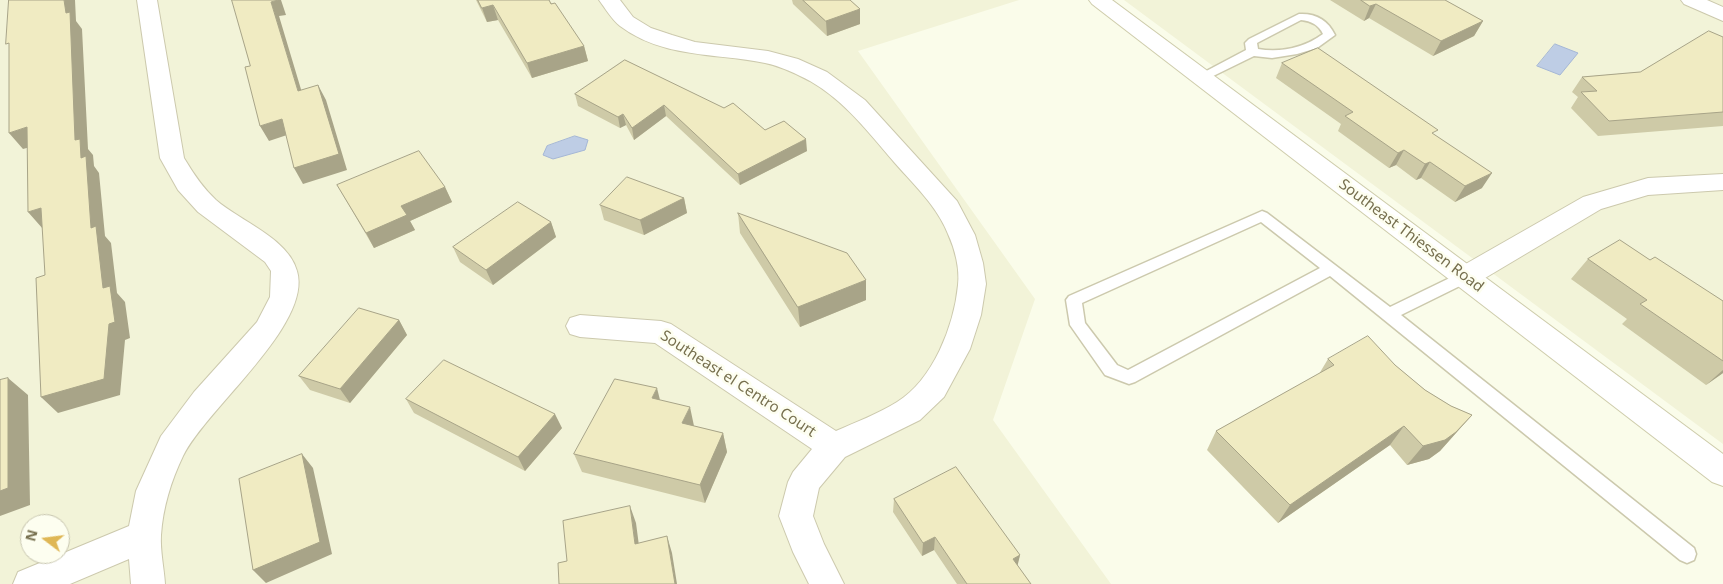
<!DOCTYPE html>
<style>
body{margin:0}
#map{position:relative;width:1723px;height:584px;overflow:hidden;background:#fafcea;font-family:"Noto Sans",sans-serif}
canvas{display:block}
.north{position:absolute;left:20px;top:514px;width:50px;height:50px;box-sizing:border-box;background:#fdfef0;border:1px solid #c7c5af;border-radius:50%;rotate:285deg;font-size:14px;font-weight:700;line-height:20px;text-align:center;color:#766f4e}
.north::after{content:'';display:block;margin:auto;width:18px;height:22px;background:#dfb755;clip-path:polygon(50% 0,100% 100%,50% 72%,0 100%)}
</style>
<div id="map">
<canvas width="1723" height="584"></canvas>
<div class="north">N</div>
</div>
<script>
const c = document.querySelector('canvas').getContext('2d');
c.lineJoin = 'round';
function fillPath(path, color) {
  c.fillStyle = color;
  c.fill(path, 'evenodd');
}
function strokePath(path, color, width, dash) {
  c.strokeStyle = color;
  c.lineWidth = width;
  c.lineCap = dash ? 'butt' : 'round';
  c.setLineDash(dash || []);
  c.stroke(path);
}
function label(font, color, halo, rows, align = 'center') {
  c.font = font + ' "Noto Sans",sans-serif';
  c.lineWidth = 5;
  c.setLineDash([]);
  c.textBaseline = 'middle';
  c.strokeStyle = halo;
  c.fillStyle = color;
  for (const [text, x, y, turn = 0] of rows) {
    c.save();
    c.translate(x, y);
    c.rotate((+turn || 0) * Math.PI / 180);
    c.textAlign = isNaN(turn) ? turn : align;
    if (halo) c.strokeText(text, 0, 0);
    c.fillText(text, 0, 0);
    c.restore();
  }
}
fillPath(new Path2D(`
 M0,0h1019l-161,51 177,248 -42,121 118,164h-1111zM30,524h30v30h-30z
 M1124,0h599v444z`), '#f2f3d8');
const water = new Path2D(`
 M1555,44l23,9 -18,22 -23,-9z
 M575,136l13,4 -3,10 -32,9 -10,-4 4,-9z`);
fillPath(water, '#becde5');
strokePath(water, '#a5b7d6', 1);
const service = new Path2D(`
 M1299,14c16,-1 29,6 36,21l-18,13 -20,6 -25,4 -18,-2 -49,24h-8l-2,-3 51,-27 -1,-7 4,-4zM1301,20c10,1 18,5 22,14 -19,14 -43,19 -65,15l-1,-6z
 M1262,211l5,2 123,94 70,-34 5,-2 5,2 2,4 -2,4 -69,34 293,233 2,6 -2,6 -7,3 -7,-3 -350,-284 -195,106 -6,2 -24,-9 -35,-50 -4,-25 3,-4zM1261,222l59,46 -192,102 -11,-5 -32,-42 -3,-20z`);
const minor = new Path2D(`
 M137,0h20l27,158c9,15 19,30 32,42 24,21 72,38 81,71 16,53 -90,137 -114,185 -12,25 -20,51 -22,79 -1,16 3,33 4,49h-34l-2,-25 -59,25h-57l5,-12 111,-46 7,-35 25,-55 33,-44 63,-70 13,-25 1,-26 -6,-9 -67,-50 -20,-22 -18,-32z
 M599,0h21l13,17 18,11 21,7 23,7 73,9 30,8 29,13 38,28 92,101 18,34 8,28 3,21 -5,31 -11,34 -26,48 -24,23 -75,37 -26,31 -6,28 11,28 20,40h-35l-16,-32 -14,-36 9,-34 5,-10 19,-23 -157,-106 -75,-6 -10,-3 -4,-8 4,-8 10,-3 81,6 10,3 165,107c20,-9 42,-17 61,-29 36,-22 57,-76 61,-117 2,-16 -3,-36 -10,-51 -11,-28 -34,-49 -54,-72 -25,-29 -49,-61 -84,-81 -13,-7 -30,-15 -45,-18 -49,-10 -103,-5 -145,-37 -8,-6 -15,-18 -21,-26z
 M1681,0h26l16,7v14l-39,-17z
 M1723,174v16l-75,5 -47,14 -126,75 -10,3 -10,-3 -4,-7 4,-7 128,-73 65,-19z`);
const secondary = new Path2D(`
 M1089,0h23l611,454v32l-11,-4 -620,-478z`);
strokePath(service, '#ccc9ad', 3);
strokePath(minor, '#ccc9ad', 2);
strokePath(secondary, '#ceccab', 2);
fillPath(service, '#fff');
fillPath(minor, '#fff');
fillPath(secondary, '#fff');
fillPath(new Path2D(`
 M476,0h73l35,46 4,15 -56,17 -34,-58 -11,2z
 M792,0h58l10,9v15l-33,12 -34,-32z
 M1330,0h115l38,21 -9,15 -41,20 -64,-38 -5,3z
 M1723,37v89l-125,10 -27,-28 7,-11 -6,-5 10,-15 58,-5z
 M625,60l182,91 -67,34 -74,-69 -32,24 -8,-15 -6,3 -42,-22 -3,-12z
 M1282,63l153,72 47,53 -27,14 -34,-24 -5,2 -20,-15 -7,3 -51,-37 3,-7 -65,-46z
 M337,185l108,2 7,15 -42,19 5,9 -41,18z
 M684,198l3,15 -43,22 -40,-15 -4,-15z
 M738,213l128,87 -66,27 -60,-94z
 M551,222l5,15 -63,48 -33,-23 -7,-15z
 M1588,259l62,1 73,41v72l-17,12 -84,-61 5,-5 -56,-40z
 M399,320l8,15 -57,68 -40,-13 -11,-14z
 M1328,359l67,6 30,25 26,16 21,9 -32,36 -11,8 -22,6 -17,-20 -112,78 -71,-73 9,-19 103,-57z
 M406,399l156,29 -37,43 -111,-58z
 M694,426l29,7 4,19 -22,51 -123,-31 -8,-18z
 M894,499l126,56 -3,10 14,19h-74l-23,-34 -12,6 -29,-44z`), '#cecaa7');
fillPath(new Path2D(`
 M64,0h11l1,21 6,8 6,120 5,6 1,11 5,7 6,63 6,7 6,50 8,9 5,36 -5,2 -5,55 -62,18 -17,-16 62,-109 -12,-60 -10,-70 -6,-18z
 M278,0h3l5,15 -7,1 27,90 -8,-15 -27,-89z
 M1376,4l-7,14 -5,3 6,-15z
 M493,5l5,15 -11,2 -5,-14z
 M860,9v15l-33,12 -1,-15z
 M1483,21l-9,15 -41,20 8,-15z
 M584,46l4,15 -56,17 -5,-15z
 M318,85l8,15 21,70 -44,14 -9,-16z
 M664,105l2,11 -32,24 -2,-12z
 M623,114l3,11 -6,3 -2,-11z
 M282,119l8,15 -21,7 -9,-15z
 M27,127l14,17 -18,5 -14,-16z
 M806,139l1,12 -67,34 -2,-11z
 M1404,150l-8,15 -7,3 9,-15z
 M1430,162l-9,16 -5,2 9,-16z
 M1492,173l-10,15 -27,14 10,-16z
 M445,187l7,15 -42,19 5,9 -41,18 -8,-15 35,-27z
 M684,198l3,15 -43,22 -4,-15z
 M41,208l2,21 -15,-17z
 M551,222l5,15 -63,48 -7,-15z
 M866,280v20l-66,27 -2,-20z
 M399,320l8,15 -57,68 -10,-14z
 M1723,370v3l-17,12z
 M8,378l20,17 2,110 -30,11v-25z
 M657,388l5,20 -10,-10z
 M690,407l4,19 -7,16 -5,-19z
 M555,414l7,14 -37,43 -7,-14z
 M1472,415l-32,36 -11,8 -22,6 16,-19z
 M1404,426l-14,19 -112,78 12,-18z
 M723,433l4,19 -22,51 -5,-18z
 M302,454l11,14 19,86 -66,29 -13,-13z
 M630,506l6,17 5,38 -6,-17z
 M667,536l5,17 5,31h-2z
 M935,537l-1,13 -12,6 1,-13z
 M1020,555l-3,13 -4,-9z`), '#a8a488');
const building = new Path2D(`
 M9,0h55l2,13 4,-1 5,128 5,-1 1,19 5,-2 5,72 5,-2 7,62 7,-2 5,36 -6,2 -5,55 -63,18 -5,-119 9,-3 -4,-67 -13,4 -1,-85 -18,6v-90l-3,1z
 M232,0h46l-7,2 27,89 20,-6 21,69 -45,14 -12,-49 -22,7 -15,-59 5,-1z
 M478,0h71l2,4 4,-1 29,43 -57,17 -34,-58 -11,3z
 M803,0h47l10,9 -34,12z
 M1361,0h84l38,21 -42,20 -65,-37 -6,2z
 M1709,31l14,6v75l-114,9 -28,-29 16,-1 -15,-14 58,-5z
 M1318,48l120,82 -6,3 60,40 -27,13 -35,-24 -5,2 -21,-14 -6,3 -53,-37 8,-4 -71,-49z
 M625,60l99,48 9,-5 32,27 19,-9 22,18 -68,35 -74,-69 -32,23 -9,-14 -5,3 -43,-23z
 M419,151l26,36 -44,19 6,9 -41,18 -29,-48z
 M627,177l57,21 -44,22 -40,-15z
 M518,202l33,20 -65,48 -33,-23z
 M738,213l109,40 19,27 -68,27z
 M1620,240l30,20 5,-3 68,44v60l-83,-57 7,-4 -59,-41z
 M359,308l40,12 -59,69 -41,-13z
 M1368,336l27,29 30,25 26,16 21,9 -16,17 -11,8 -22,6 -19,-20 -114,79 -74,-74 118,-66 -6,-6z
 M444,360l111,54 -37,43 -112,-58z
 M8,378v110l-8,3v-111z
 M615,379l42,9 -5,10 38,9 -8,16 41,10 -23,52 -126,-31z
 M302,454l18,88 -67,28 -14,-91z
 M956,467l64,88 -7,4 18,25h-64l-32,-47 -12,6 -29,-44z
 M630,506l5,38 32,-8 8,48h-116l-1,-21 9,-2 -4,-40z`);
fillPath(building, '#f0ebc2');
strokePath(building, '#a8a488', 1);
label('15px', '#766f4e', '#fdfef0', [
 ["Southeast Thiessen Road",1411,236,37],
 ["Southeast el Centro Court",738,384,33]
]);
</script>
